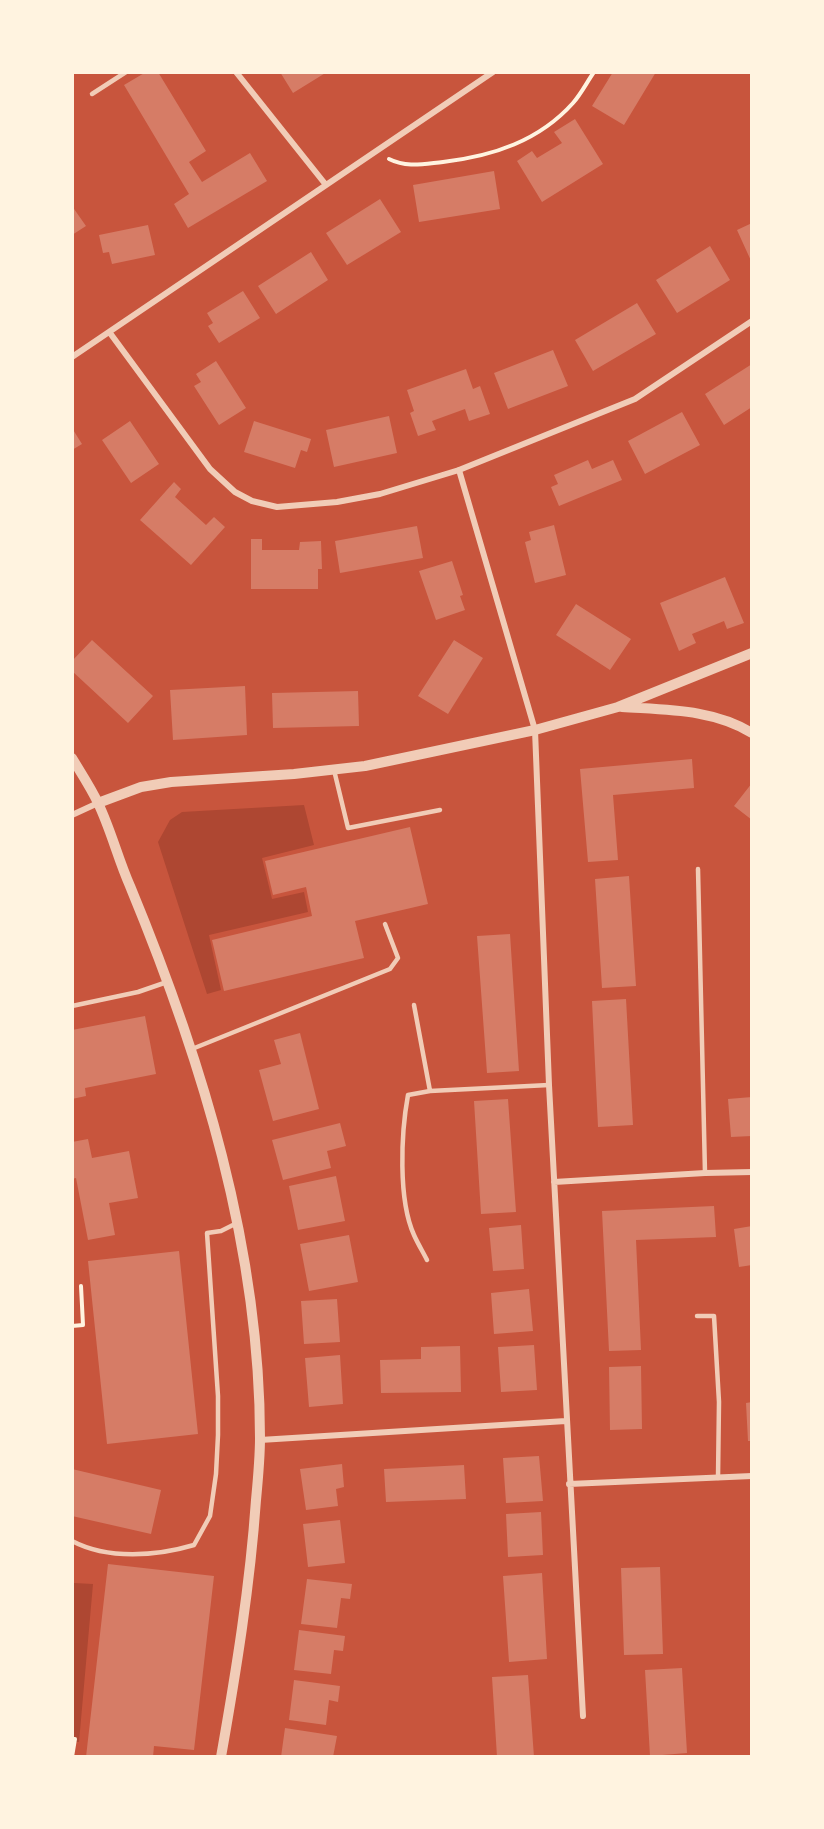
<!DOCTYPE html>
<style>
body{margin:0}
#map{position:relative;width:824px;height:1829px;overflow:hidden;background:#c8553d;font-family:"Asap Condensed",sans-serif}
canvas{display:block}
.frame{position:absolute;inset:0;border:74px solid #fff3e0;pointer-events:none}
</style>
<div id="map">
<canvas width="824" height="1829"></canvas>
<div class="frame"></div>
</div>
<script>
const c = document.querySelector('canvas').getContext('2d');
c.lineJoin = 'round';
function fillPath(path, color) {
  c.fillStyle = color;
  c.fill(path, 'evenodd');
}
function strokePath(path, color, width, dash) {
  c.strokeStyle = color;
  c.lineWidth = width;
  c.lineCap = dash ? 'butt' : 'round';
  c.setLineDash(dash || []);
  c.stroke(path);
}
fillPath(new Path2D(`
 M304,805l10,40 -52,13 10,41 32,-7 4,20 -99,23 12,55 -14,4 -49,-152 12,-22 12,-8z
 M72,1580l2,3 19,1 -14,158h-7z`), '#ae4732');
fillPath(new Path2D(`
 M146,72h12l48,79 -17,11 13,20 48,-29 17,28 -79,47 -14,-24 15,-10 -65,-109z
 M280,72h47l-34,21z
 M613,72h43l-32,53 -32,-19z
 M575,119l28,45 -61,38 -25,-41 15,-10 5,7 25,-15 -8,-11z
 M494,171l6,38 -81,13 -6,-37z
 M380,199l21,33 -54,33 -21,-32z
 M72,206l14,20 -14,9z
 M752,223v40l-15,-33z
 M148,225l7,30 -43,9 -3,-12 -6,1 -4,-18z
 M710,246l20,34 -53,33 -21,-33z
 M311,252l17,28 -52,34 -18,-28z
 M243,291l17,27 -41,25 -11,-17 5,-3 -6,-10z
 M637,303l19,31 -63,37 -18,-31z
 M553,350l15,36 -60,23 -14,-36z
 M216,361l30,47 -27,17 -25,-39 7,-4 -5,-8z
 M752,364v43l-28,18 -19,-31z
 M466,369l7,20 7,-3 10,28 -21,7 -4,-12 -33,12 4,9 -18,6 -8,-23 4,-2 -7,-21z
 M682,412l18,33 -55,29 -17,-33z
 M389,416l8,37 -63,14 -8,-37z
 M130,421l29,43 -28,19 -29,-43z
 M254,421l57,18 -4,13 -6,-2 -6,18 -51,-16z
 M72,428l10,16 -10,6z
 M588,460l4,9 21,-9 9,20 -63,26 -8,-19 7,-3 -4,-9z
 M174,482l7,7 -6,8 31,28 8,-8 11,10 -34,38 -51,-45z
 M554,525l12,50 -31,8 -10,-41 6,-2 -2,-8z
 M417,526l6,32 -83,15 -5,-32z
 M251,539h11v11h37l1,-8 21,-1 1,28h-4v20h-67z
 M452,561l11,34 -3,1 5,14 -29,10 -17,-49z
 M725,577l19,46 -17,6 -3,-8 -32,13 4,9 -17,8 -19,-48z
 M576,604l55,35 -21,31 -54,-35z
 M92,640l61,56 -25,27 -56,-52v-10z
 M454,640l29,18 -35,56 -30,-18z
 M245,686l2,49 -74,5 -3,-50z
 M358,691l1,35 -86,2 -1,-35z
 M692,759l2,29 -81,7 5,65 -30,2 -8,-93z
 M752,783v37l-18,-14z
 M410,827l18,77 -73,17 9,37 -140,33 -12,-51 100,-24 -6,-29 -33,8 -8,-34z
 M629,876l7,110 -34,2 -7,-109z
 M510,934l9,137 -32,2 -10,-137z
 M626,999l7,126 -35,2 -6,-126z
 M145,1016l11,58 -71,14 1,8 -14,3v-69z
 M300,1033l19,76 -46,12 -14,-51 22,-6 -7,-24z
 M752,1097v39l-21,1 -3,-38z
 M508,1099l8,113 -35,2 -7,-113z
 M340,1123l6,23 -19,5 4,17 -48,12 -11,-40z
 M88,1139l4,19 37,-7 9,47 -29,5 6,32 -27,5 -12,-62 -4,1v-37z
 M336,1176l9,45 -47,9 -9,-44z
 M714,1206l2,31 -80,3 5,110 -32,1 -7,-140z
 M521,1225l3,44 -31,2 -4,-43z
 M752,1226v39l-13,2 -5,-38z
 M349,1235l9,47 -49,9 -9,-47z
 M179,1251l19,183 -91,10 -19,-183z
 M529,1289l4,42 -39,3 -3,-41z
 M337,1299l3,43 -36,2 -3,-43z
 M534,1345l3,45 -36,2 -3,-45z
 M460,1346l1,46 -80,1 -1,-33 41,-1v-12z
 M340,1355l3,49 -34,3 -4,-49z
 M641,1366l1,63 -32,1 -1,-63z
 M752,1402v39h-4l-2,-38z
 M539,1456l4,45 -37,2 -3,-45z
 M342,1464l2,23 -8,2 2,17 -32,4 -6,-41z
 M464,1465l2,34 -80,3 -2,-33z
 M72,1469l89,21 -10,44 -79,-18z
 M541,1512l2,43 -35,2 -2,-43z
 M340,1520l5,43 -37,4 -5,-43z
 M108,1564l106,12 -20,174 -40,-4 -1,11h-67z
 M660,1567l3,87 -39,1 -3,-87z
 M542,1573l5,86 -38,3 -6,-86z
 M307,1579l45,5 -2,15 -9,-1 -4,30 -36,-4z
 M299,1630l46,6 -2,15 -9,-1 -3,24 -37,-4z
 M682,1668l5,85 -37,3 -5,-86z
 M528,1675l6,82h-37l-5,-80z
 M294,1680l46,6 -2,16 -9,-2 -3,25 -37,-5z
 M285,1728l52,8 -4,21 -14,-2v2h-38z`), '#d67c66');
strokePath(new Path2D(`
 M389,159c18,9 34,5 54,3 50,-6 96,-21 130,-59 8,-9 14,-21 21,-31
 M72,1326l11,-1 -2,-39
 M72,1739h3l-3,18`), '#fff3e0', 4);
strokePath(new Path2D(`
 M92,94l34,-22
 M334,770l14,58 92,-18
 M698,869l7,304
 M414,1005l16,86 119,-6
 M72,1006l66,-14 29,-10
 M192,1049l198,-80 8,-11 -13,-34
 M427,1260c-4,-8 -9,-16 -13,-25 -16,-35 -13,-102 -6,-140l22,-4
 M697,1316h17l5,86 -1,76
 M72,1541c36,19 85,15 122,4l16,-29 6,-42 2,-39v-39l-11,-163 14,-2 16,-8`), '#f1ccb7', 4.5);
strokePath(new Path2D(`
 M236,72l90,113
 M110,333l100,136 25,23 17,9 25,6 60,-5 43,-8 79,-24 176,-71 117,-78
 M72,357l421,-285
 M459,470l76,260 14,355 34,631
 M72,815l26,-12
 M554,1182l151,-9 47,-1
 M260,1440l306,-19
 M569,1484l183,-8`), '#f1ccb7', 6);
strokePath(new Path2D(`
 M622,707c44,3 91,2 130,26
 M72,758c9,15 19,30 26,45 13,27 20,56 32,83 72,174 130,362 130,552 0,20 -2,41 -4,62 -6,86 -20,172 -35,257
 M98,803l43,-16 30,-5 123,-8 71,-8 170,-36 83,-23 134,-54`), '#f1ccb7', 10);
</script>
